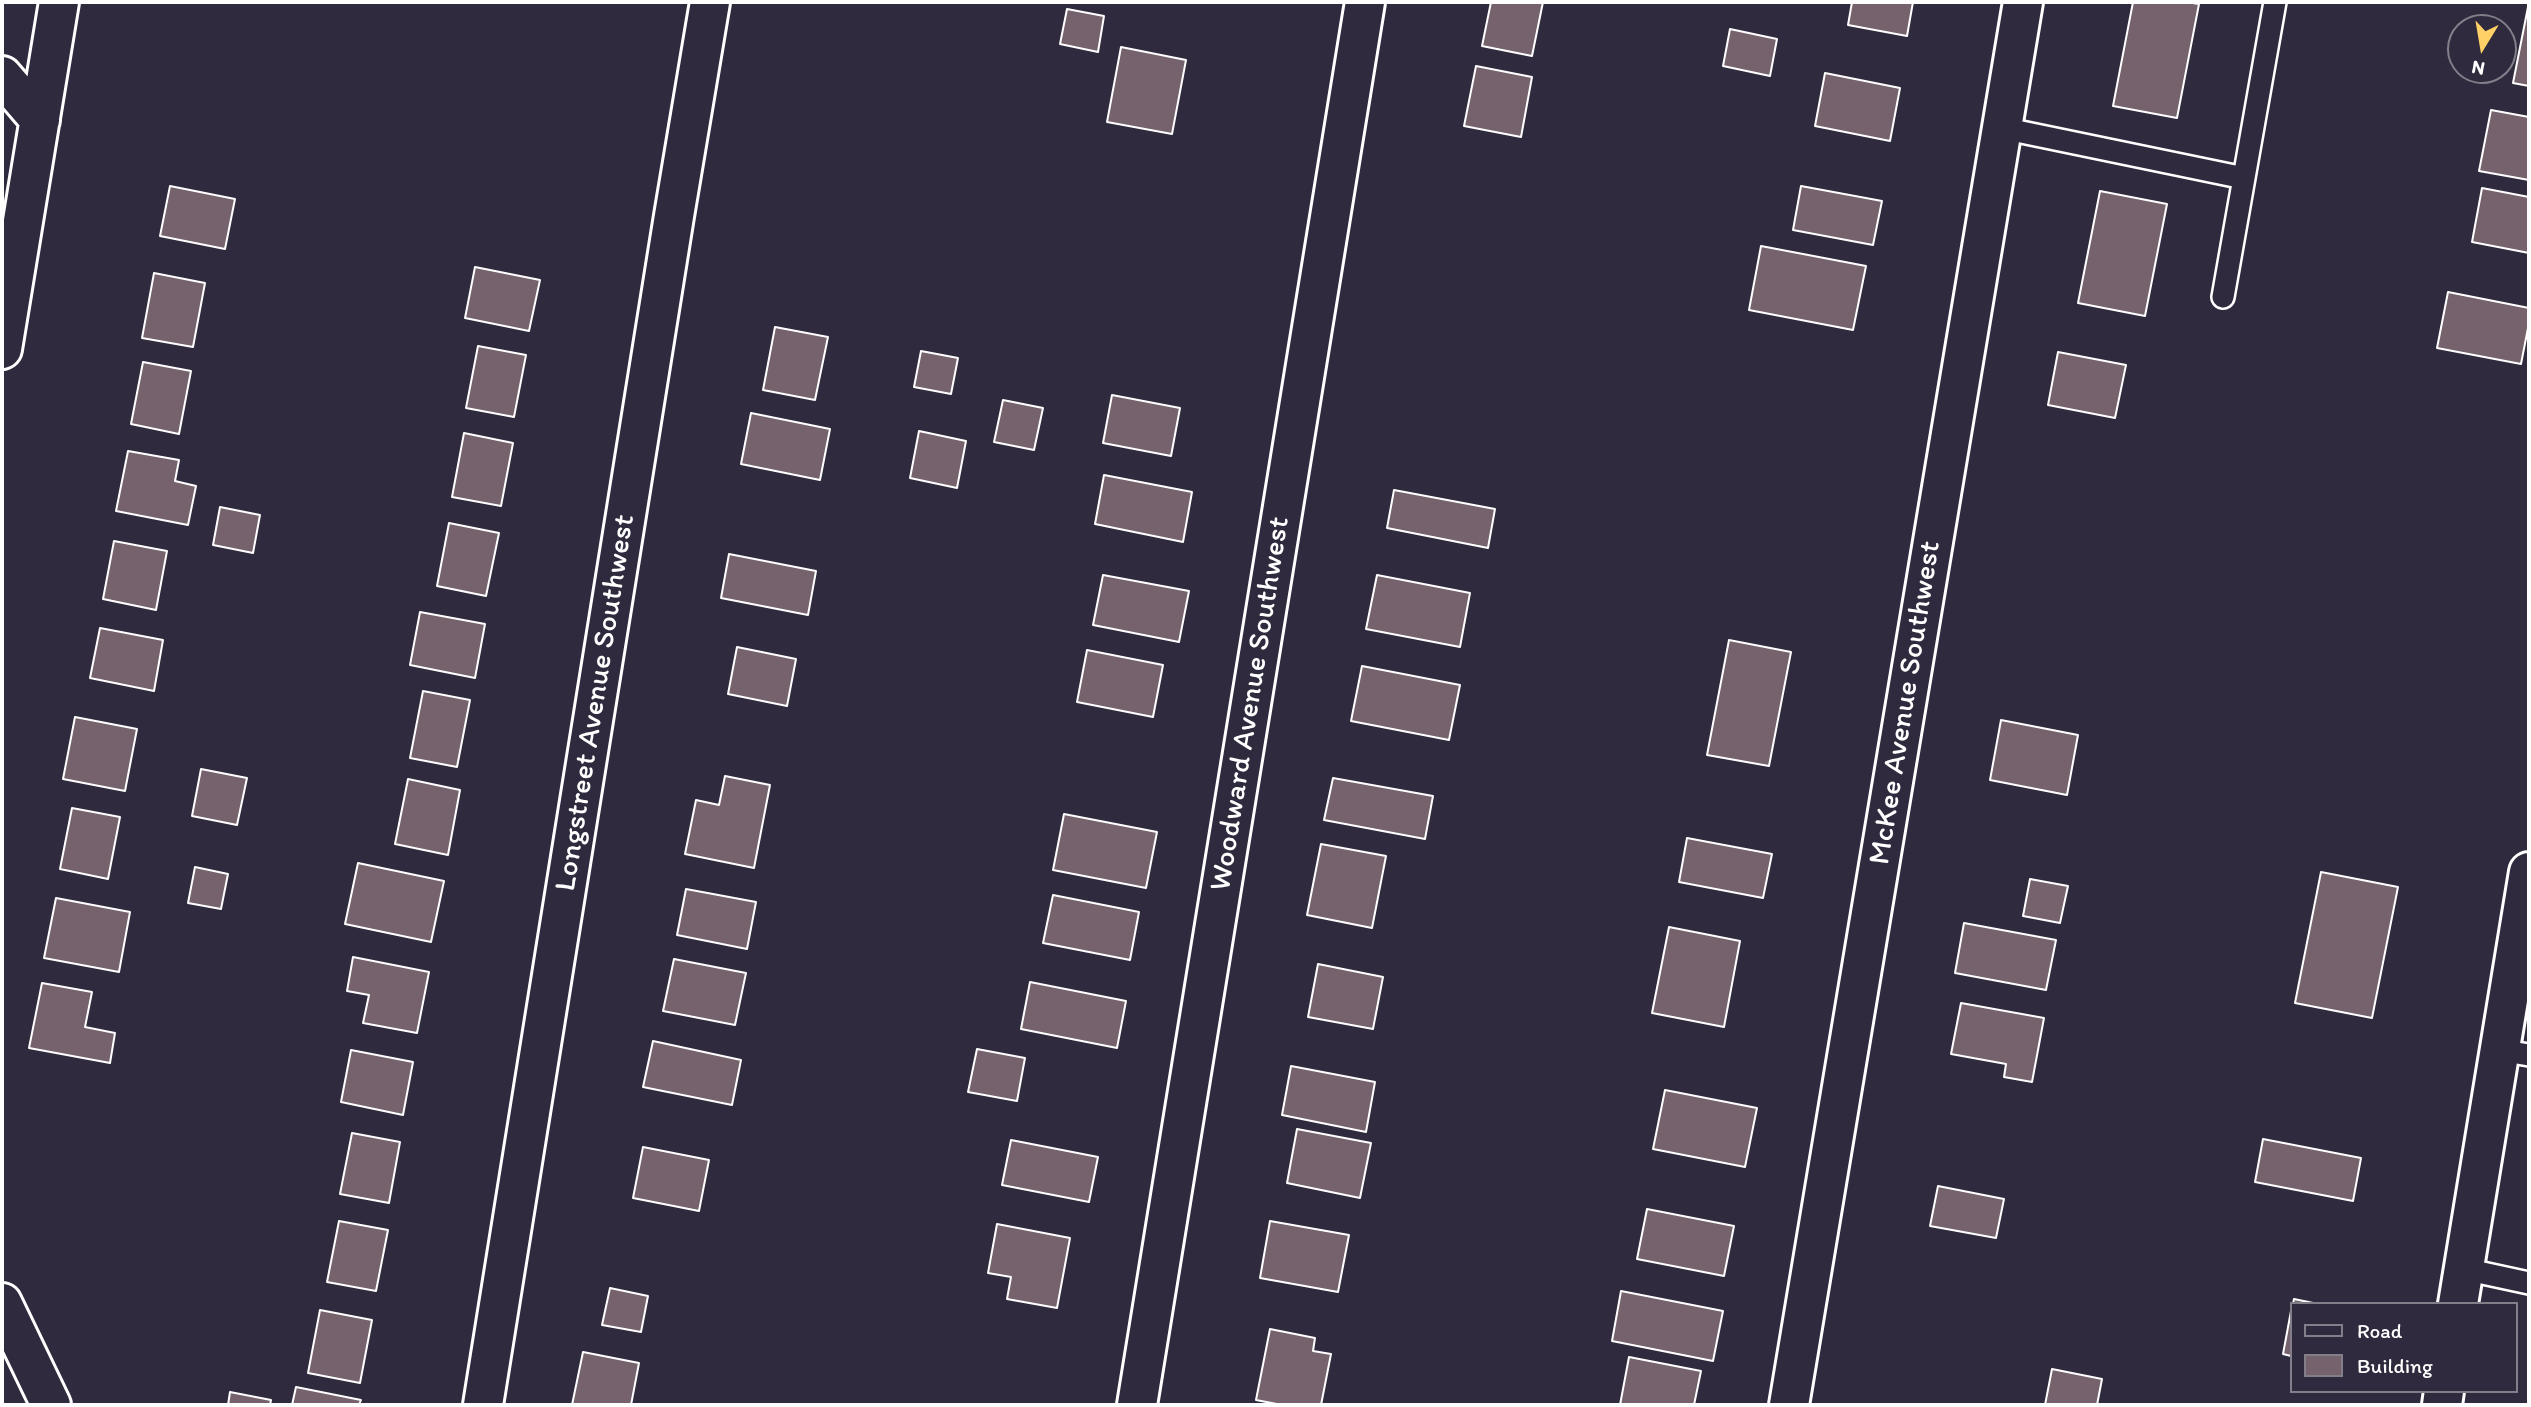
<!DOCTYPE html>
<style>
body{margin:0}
#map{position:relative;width:2531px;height:1407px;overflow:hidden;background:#2f2a3d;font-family:Itim,sans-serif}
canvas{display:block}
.frame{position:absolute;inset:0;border:4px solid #fff;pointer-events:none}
.legend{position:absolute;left:2290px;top:1302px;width:228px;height:91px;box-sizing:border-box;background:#2f2a3d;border:2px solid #827f8b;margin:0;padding:9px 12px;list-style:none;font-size:21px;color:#fff}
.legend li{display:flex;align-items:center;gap:14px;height:35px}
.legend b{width:35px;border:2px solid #827f8b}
.north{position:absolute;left:2447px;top:14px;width:70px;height:70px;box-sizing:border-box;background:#2f2a3d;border:2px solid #827f8b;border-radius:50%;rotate:191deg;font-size:19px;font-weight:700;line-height:28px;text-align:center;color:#fff}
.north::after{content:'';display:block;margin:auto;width:24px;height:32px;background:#ffd166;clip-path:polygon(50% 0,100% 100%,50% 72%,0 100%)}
</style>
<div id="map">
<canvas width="2531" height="1407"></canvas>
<div class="frame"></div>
<ul class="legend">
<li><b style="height:9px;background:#2f2a3d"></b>Road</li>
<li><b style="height:19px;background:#76626c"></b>Building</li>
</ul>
<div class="north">N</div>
</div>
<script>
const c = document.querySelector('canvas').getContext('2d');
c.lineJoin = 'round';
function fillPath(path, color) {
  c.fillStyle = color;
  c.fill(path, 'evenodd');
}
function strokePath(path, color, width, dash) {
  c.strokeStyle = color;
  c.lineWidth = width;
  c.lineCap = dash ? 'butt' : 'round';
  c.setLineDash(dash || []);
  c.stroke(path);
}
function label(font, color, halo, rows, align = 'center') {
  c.font = font + ' Itim,sans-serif';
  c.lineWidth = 7;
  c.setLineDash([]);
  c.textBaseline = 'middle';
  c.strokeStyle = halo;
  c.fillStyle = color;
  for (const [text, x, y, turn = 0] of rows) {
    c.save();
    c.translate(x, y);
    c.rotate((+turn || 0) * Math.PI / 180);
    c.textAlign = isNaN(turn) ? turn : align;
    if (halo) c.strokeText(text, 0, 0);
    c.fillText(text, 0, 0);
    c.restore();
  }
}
const building = new Path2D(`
 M1491,2h52l-11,54 -50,-10z
 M1852,2h61l-6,34 -59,-11z
 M2133,2h53l13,2 -22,114 -64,-12z
 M2529,2v84l-16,-3z
 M1067,9l37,7 -6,36 -38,-8z
 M1730,29l47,10 -7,37 -47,-10z
 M1121,47l65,13 -14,74 -65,-12z
 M1476,66l56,11 -11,60 -57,-11z
 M1825,73l75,15 -10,53 -75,-15z
 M2491,110l38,7v63l-50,-9z
 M170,186l65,13 -10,50 -65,-13z
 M1801,186l81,15 -9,44 -80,-15z
 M2482,188l47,9v56l-57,-11z
 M2100,191l67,13 -22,112 -67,-13z
 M1761,246l105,20 -13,64 -104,-20z
 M475,267l65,13 -11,51 -64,-13z
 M154,273l51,10 -12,64 -51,-9z
 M2448,292l81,16v15l-8,41 -84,-16z
 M775,327l53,10 -13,63 -52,-10z
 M478,346l48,9 -12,62 -48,-9z
 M921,351l37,7 -7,36 -37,-7z
 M2058,352l68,13 -11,53 -67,-13z
 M143,362l48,9 -12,63 -48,-10z
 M1112,395l68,13 -9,48 -68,-13z
 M1003,400l40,8 -9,42 -40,-8z
 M751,413l79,16 -10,51 -79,-16z
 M919,431l47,10 -9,47 -47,-10z
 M464,433l49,10 -12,63 -49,-9z
 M128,451l51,9 -4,21 21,5 -8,39 -72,-14z
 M1104,475l88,17 -9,50 -88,-18z
 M1394,490l101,19 -7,39 -101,-20z
 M220,507l40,8 -7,38 -40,-8z
 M449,523l50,10 -13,63 -49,-10z
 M114,541l53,10 -11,59 -53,-11z
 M729,554l87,17 -8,44 -87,-17z
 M1103,575l86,16 -10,51 -86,-17z
 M1377,575l93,18 -10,54 -94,-18z
 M420,612l65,12 -10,54 -65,-13z
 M100,628l63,12 -9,51 -64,-13z
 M1729,640l62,12 -22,114 -62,-11z
 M737,647l59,12 -9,47 -59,-12z
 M1087,650l76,15 -10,52 -76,-15z
 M1362,666l98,19 -11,55 -98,-19z
 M423,691l47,9 -13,67 -47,-9z
 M75,717l62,12 -12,62 -62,-12z
 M2001,720l77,15 -11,60 -77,-15z
 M201,769l46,9 -10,47 -45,-9z
 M725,776l45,9 -16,83 -69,-14 11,-54 23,5z
 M1333,778l100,18 -8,43 -101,-19z
 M408,779l52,11 -12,65 -53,-11z
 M72,808l48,9 -12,62 -48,-10z
 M1064,814l93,18 -11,56 -93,-18z
 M1687,838l85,16 -9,44 -84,-16z
 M1321,844l65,12 -14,72 -65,-13z
 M358,863l86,18 -13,61 -86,-18z
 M195,867l33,7 -7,35 -33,-6z
 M2321,872l77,15 -26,131 -77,-15z
 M2030,879l38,7 -8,37 -37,-7z
 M686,889l70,13 -9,47 -70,-14z
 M1053,895l86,17 -9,48 -87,-17z
 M56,898l74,14 -11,60 -75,-14z
 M1964,923l92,17 -10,50 -91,-17z
 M1669,927l71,14 -16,86 -72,-14z
 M353,957l76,15 -12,61 -54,-10 6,-28 -22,-4z
 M674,959l72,14 -11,52 -72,-14z
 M1318,964l65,13 -10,52 -65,-12z
 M1030,982l96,19 -9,47 -96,-19z
 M42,983l50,9 -7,35 30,6 -5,30 -81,-15z
 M1961,1003l83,15 -12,64 -28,-5 2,-13 -55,-10z
 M653,1041l88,19 -9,45 -89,-18z
 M977,1049l48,9 -8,43 -49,-9z
 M351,1050l62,12 -10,53 -62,-13z
 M1291,1066l84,16 -9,50 -84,-17z
 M1665,1090l92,18 -12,59 -92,-18z
 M1297,1129l74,14 -11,55 -73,-15z
 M352,1133l48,9 -11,61 -49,-9z
 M2263,1139l98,19 -8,43 -98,-19z
 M1011,1140l87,17 -9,45 -87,-17z
 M643,1147l66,13 -10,51 -66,-13z
 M1938,1186l66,13 -8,39 -66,-12z
 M1647,1209l87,17 -10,50 -87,-17z
 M339,1221l49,9 -12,61 -49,-9z
 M1270,1221l79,14 -11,57 -78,-14z
 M997,1224l73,14 -13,70 -50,-9 4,-22 -23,-4z
 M610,1288l38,8 -7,36 -39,-7z
 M1621,1291l102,20 -10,50 -101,-20z
 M2294,1299l24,5h-25z
 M320,1310l52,10 -12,63 -52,-10z
 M2291,1311v45l-8,-2z
 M1270,1329l45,9 -2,13 18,3 -10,51h-39l-26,-5z
 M583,1352l56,11 -8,42h-59z
 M1629,1357l72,14 -7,34h-74z
 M2052,1369l50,10 -5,26h-52z
 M296,1387l65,13 -2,5h-67z
 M230,1392l41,8 -1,5h-42z`);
fillPath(building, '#76626c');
strokePath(building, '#fff', 2);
const lane = new Path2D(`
 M2002,128l242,50
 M2223,297l52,-295
 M2499,1050l30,5
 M2464,1269l65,14`);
const street = new Path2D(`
 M2,76l38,44
 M2,349l57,-347
 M2,1303l49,102
 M483,1405l191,-1189 36,-214
 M1137,1405l228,-1403
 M1789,1405l234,-1403`);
const secondary = new Path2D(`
 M2458,1304l71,-432
 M2442,1405l2,-14`);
strokePath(lane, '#fff', 26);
strokePath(street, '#fff', 44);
strokePath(secondary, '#fff', 44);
strokePath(lane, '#2f2a3d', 21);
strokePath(street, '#2f2a3d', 38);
strokePath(secondary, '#2f2a3d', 38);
label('30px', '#fff', '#2f2a3d', [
 ["Longstreet Avenue Southwest",596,703,-81],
 ["McKee Avenue Southwest",1906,703,-81],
 ["Woodward Avenue Southwest",1251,704,-81]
]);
</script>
